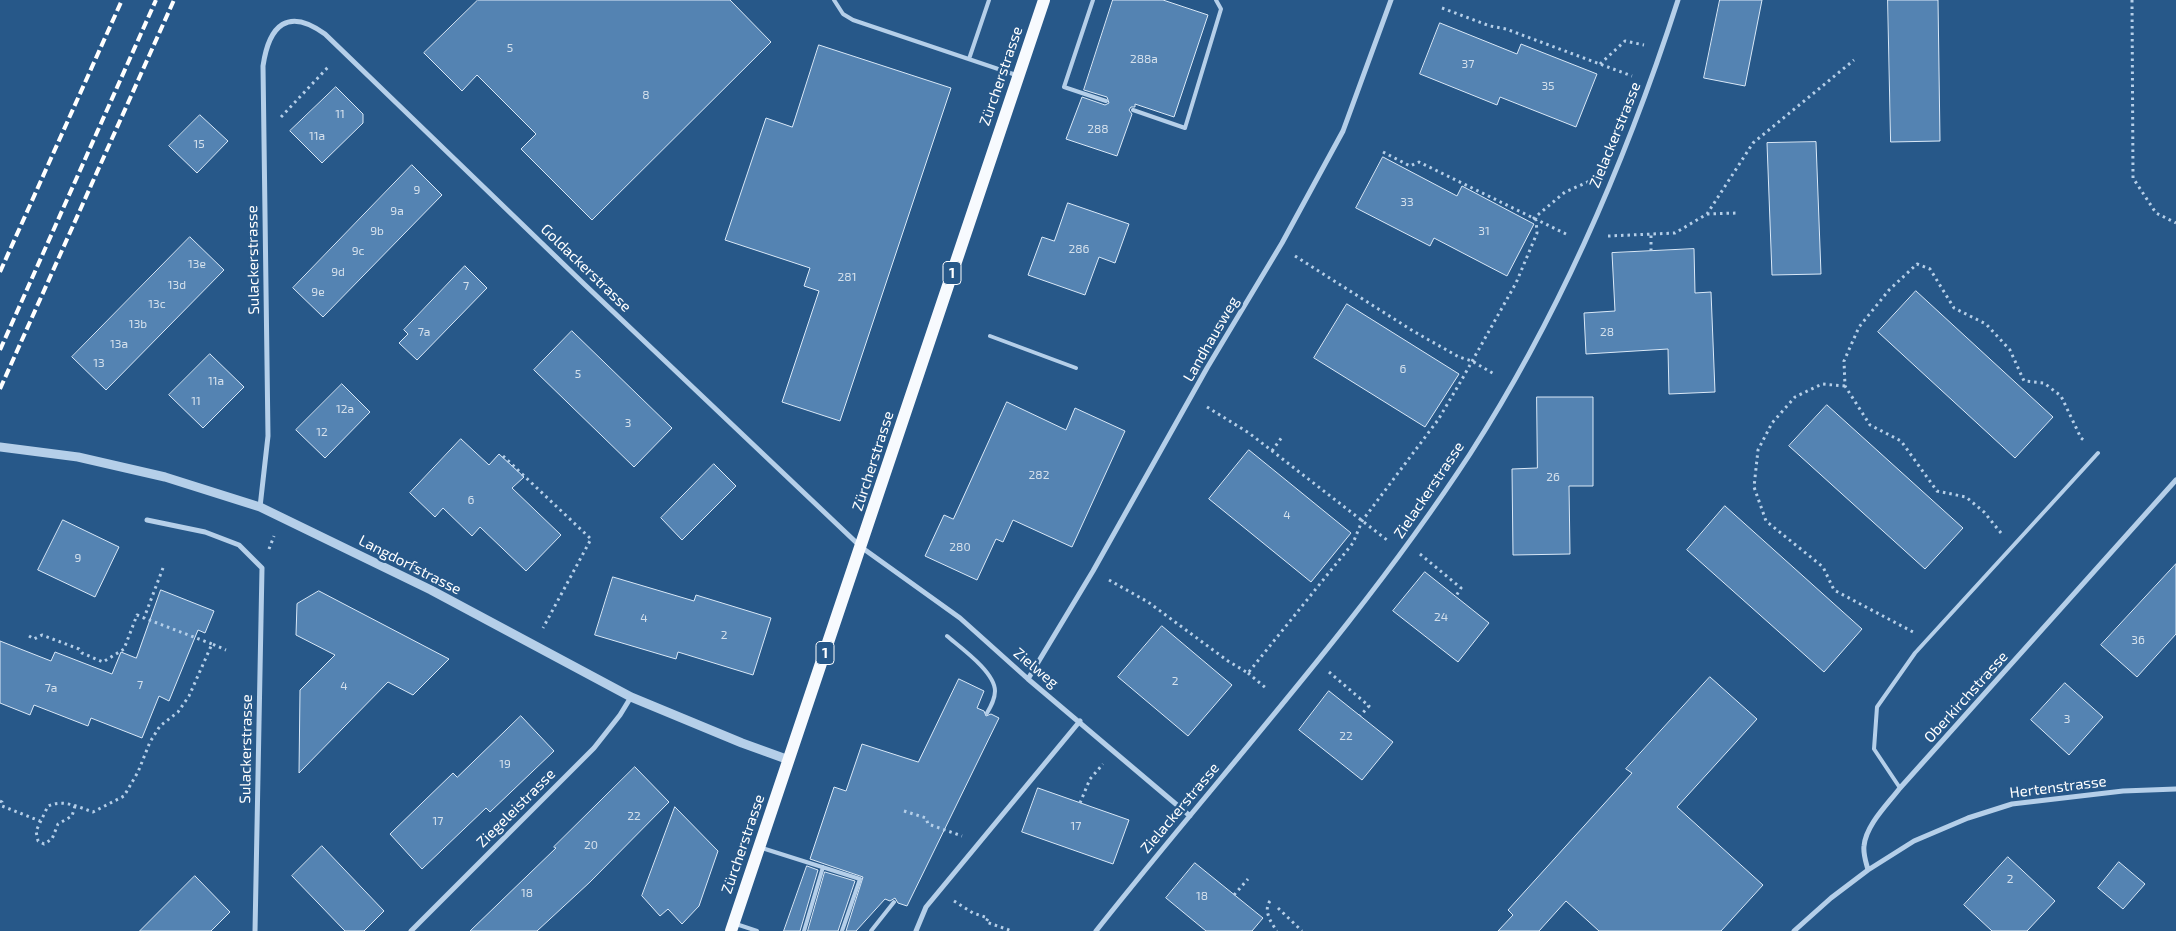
<!DOCTYPE html>
<meta charset="utf-8">
<style>
body{margin:0}
canvas{display:block;background:#275889}
</style>
<canvas width="2176" height="931"></canvas>
<script>
const c = document.querySelector('canvas').getContext('2d');
c.lineJoin = 'round';
function fillPath(path, color) {
  c.fillStyle = color;
  c.fill(path, 'evenodd');
}
function strokePath(path, color, width, dash) {
  c.strokeStyle = color;
  c.lineWidth = width;
  c.lineCap = dash ? 'butt' : 'round';
  c.setLineDash(dash || []);
  c.stroke(path);
}
function label(font, color, halo, rows, align = 'center') {
  c.font = font + ' "Exo 2",sans-serif';
  c.lineWidth = 5;
  c.setLineDash([]);
  c.textBaseline = 'middle';
  c.strokeStyle = halo;
  c.fillStyle = color;
  for (const [text, x, y, turn = 0] of rows) {
    c.save();
    c.translate(x, y);
    c.rotate((+turn || 0) * Math.PI / 180);
    c.textAlign = isNaN(turn) ? turn : align;
    if (halo) c.strokeText(text, 0, 0);
    c.fillText(text, 0, 0);
    c.restore();
  }
}
const building = new Path2D(`
 M478,0h252l41,42 -179,178 -71,-71 15,-15 -59,-59 -15,16 -38,-38z
 M1113,0h50l45,15 -34,102 -39,-13v3h-4l-2,3 3,4 -15,42 -51,-17 16,-42 23,8 4,-2 -2,-6 -23,-7z
 M1720,0h42l-17,86 -41,-8z
 M1888,0h50l2,141 -49,1z
 M1440,23l77,31 4,-10 76,30 -21,53 -76,-30 -3,8 -77,-31z
 M819,45l132,43 -111,333 -58,-19 37,-111 -15,-5 6,-18 -85,-28 41,-122 26,9z
 M336,87l27,27v9l-41,40 -32,-32z
 M200,115l28,26 -31,32 -28,-27z
 M1816,142l5,132 -49,1 -5,-132z
 M1383,157l74,39 5,-10 72,38 -27,52 -73,-38 -4,8 -74,-38z
 M412,165l30,30 -119,122 -30,-29z
 M1068,203l61,21 -14,39 -16,-6 -14,38 -57,-20 14,-38 12,4z
 M190,237l34,33 -118,120 -34,-33z
 M1694,249l1,44 16,-1 4,100 -46,2 -1,-45 -82,5 -2,-41 31,-2 -3,-58z
 M465,266l22,22 -70,72 -18,-17 9,-9 -4,-4z
 M1916,291l137,126 -38,41 -137,-126z
 M1347,304l112,70 -34,53 -111,-69z
 M572,331l100,97 -38,39 -100,-97z
 M210,354l34,33 -41,41 -34,-33z
 M342,384l28,28 -45,46 -29,-28z
 M1537,397h56v89h-24l1,68 -57,1 -1,-86 25,-1z
 M1007,402l59,28 9,-22 50,23 -53,116 -59,-27 -10,22 -7,-3 -19,41 -52,-24 19,-41 9,4z
 M1827,405l136,123 -38,41 -136,-123z
 M461,439l28,26 10,-11 25,23 -12,11 49,47 -35,36 -46,-44 -8,9 -29,-28 -8,9 -25,-24z
 M1249,450l102,83 -40,49 -102,-83z
 M714,464l22,22 -54,54 -21,-22z
 M1725,506l137,123 -38,43 -137,-122z
 M63,520l56,27 -24,50 -57,-27z
 M2176,564v70l-39,43 -36,-32z
 M1425,572l64,51 -31,39 -65,-51z
 M613,577l81,24 2,-6 75,23 -18,57 -75,-23 -2,7 -81,-24z
 M161,590l53,21 -9,22 -7,-3 -29,71 -10,-5 -17,42 -51,-20 -3,8 -54,-21 -4,10 -30,-12v-62l51,20 4,-9 57,22 9,-22 15,6z
 M319,591l130,68 -36,36 -25,-13 -89,91 1,-83 35,-35 -39,-20 1,-31z
 M1162,626l70,59 -44,51 -70,-59z
 M1710,677l47,42 -80,88 86,78 -42,46h-122l-33,-30 -27,30h-41l15,-16 -5,-5 124,-137 -6,-4z
 M959,679l25,12 -7,17 7,3 2,5 5,-2 8,4 -92,188 -9,-3 -3,-5 -5,3 -5,-2 -29,32h-10l17,-54 -53,-18 24,-72 12,4 16,-47 56,18z
 M2065,683l38,34 -34,38 -38,-35z
 M1329,691l64,51 -31,38 -63,-50z
 M521,716l33,35 -64,61 -4,-4 -64,61 -32,-35 63,-61 4,4z
 M635,767l34,35 -79,80 -53,49h-67l86,-83 -2,-1z
 M1038,788l91,32 -16,44 -91,-32z
 M675,807l43,44 -19,55 -17,18 -14,-15 -8,7 -18,-20z
 M322,846l62,65 -20,20h-19l-53,-55z
 M2008,857l47,44 -28,30h-35l-28,-26z
 M2119,862l26,22 -22,25 -25,-21z
 M1195,863l68,55 -11,13h-46l-40,-33z
 M807,866l11,4 -18,61h-16z
 M825,872l30,9 -17,50h-30z
 M195,876l35,36 -19,19h-71z`);
fillPath(building, '#5483b2');
strokePath(building, '#d9e8f7', 1);
strokePath(new Path2D(`
 M2132,0l1,178 23,35 20,10
 M1442,8l48,18 16,3 126,47
 M1600,64l25,-23 19,4
 M281,117l49,-52
 M1383,152l27,14 9,-4 147,72
 M1707,214l30,-1
 M1533,219l32,-27 25,-11
 M1608,236l67,-3 32,-19 46,-71 101,-83
 M1651,251v-17
 M1295,256l118,75 46,26 13,4 22,13
 M1845,386l-23,-2 -27,13 -23,26 -14,27 -4,37 12,34 57,46 11,23 79,42
 M1207,407l42,26 138,107
 M1272,451l10,-14
 M503,456l88,83 -48,89
 M2001,533l-17,-21 -18,-15 -29,-6 -36,-50 -31,-16 -25,-39 -1,-25 15,-34 30,-37 28,-26 13,5 24,39 32,16 24,26 14,31 20,2 17,13 20,42 5,4
 M269,549l5,-13
 M1420,554l41,34 -5,8
 M163,568l-19,50 68,26
 M1109,580l39,22 80,59 20,12 105,-130 9,-22 76,-101 23,-39 55,-98 21,-50 -1,-13
 M29,636l5,3 8,-4 37,14 3,4 21,9 21,-13 13,-34 7,3
 M1329,672l40,34 -9,10
 M1248,673l19,16
 M0,801l2,1v4l38,15
 M1080,803l10,-24 13,-15
 M75,806l-3,10 -14,8 -6,15 -8,5 -6,-3 -2,-10 12,-25c16,-7 30,1 45,6l31,-16 14,-24 12,-30 10,-16 18,-14 11,-16 23,-52 14,6
 M904,811l22,7 2,6 34,12
 M1234,895l14,-16
 M954,901l19,12 15,5 -2,4 26,9
 M1270,901c-7,9 1,22 7,30
 M1278,908l24,23`), '#b5cfe9', 3, [2.5, 4]);
strokePath(new Path2D(`
 M834,0l9,14 10,6 163,55
 M1093,0l-29,87 42,14
 M969,59l20,-59
 M1133,110l52,18 36,-119 -5,-9
 M990,336l86,32
 M947,636c14,12 48,36 48,55 0,8 -4,15 -8,22
 M1900,788l-26,-39 3,-42 38,-54 183,-200
 M762,848l98,31 -18,52
 M736,924l21,7
 M804,931l19,-64
 M871,931l23,-29`), '#b5cfe9', 4);
strokePath(new Path2D(`
 M260,507l8,-71 -5,-370c6,-41 25,-59 62,-32l259,250 277,263 99,71 68,61 162,137
 M147,520l58,12 34,13 23,23 -7,363
 M1028,679l65,-108 114,-203 75,-125 61,-112 48,-131
 M1868,870c-2,-8 -5,-16 -4,-24 2,-21 23,-41 36,-58l276,-308
 M411,931l183,-183 26,-33 11,-18
 M916,931l10,-24 154,-186
 M1096,931c125,-158 263,-307 374,-477 90,-140 157,-296 208,-454
 M1794,931l37,-33 37,-28 46,-29 54,-23 44,-14 111,-13 53,-2`), '#b5cfe9', 5);
strokePath(new Path2D(`
 M0,447l78,10 87,20 95,30 171,83 200,107 111,46 47,17`), '#b5cfe9', 9);
strokePath(new Path2D(`
 M731,931l313,-931`), '#f7fafe', 12);
strokePath(new Path2D(`
 M0,272l122,-272
 M0,350l156,-350
 M0,389l174,-389`), '#fff', 4, [9, 4]);
label('12px', '#d4e0ec', null, [
 ["5",510,48],
 ["288a",1144,59],
 ["37",1468,64],
 ["35",1548,86],
 ["8",646,95],
 ["11",340,114],
 ["288",1098,129],
 ["11a",317,136],
 ["15",199,144],
 ["9",417,190],
 ["33",1407,202],
 ["9a",397,211],
 ["9b",377,231],
 ["31",1484,231],
 ["286",1079,249],
 ["9c",358,251],
 ["13e",197,264],
 ["9d",338,272],
 ["281",847,277],
 ["13d",177,285],
 ["7",466,286],
 ["9e",318,292],
 ["13c",157,304],
 ["13b",138,324],
 ["7a",424,332],
 ["28",1607,332],
 ["13a",119,344],
 ["13",99,363],
 ["6",1403,369],
 ["5",578,374],
 ["11a",216,381],
 ["11",196,401],
 ["12a",345,409],
 ["3",628,423],
 ["12",322,432],
 ["282",1039,475],
 ["26",1553,477],
 ["6",471,500],
 ["4",1287,515],
 ["280",960,547],
 ["9",78,558],
 ["24",1441,617],
 ["4",644,618],
 ["2",724,635],
 ["36",2138,640],
 ["2",1175,681],
 ["7",140,685],
 ["4",344,686],
 ["7a",51,688],
 ["3",2067,719],
 ["22",1346,736],
 ["19",505,764],
 ["22",634,816],
 ["17",438,821],
 ["17",1076,826],
 ["20",591,845],
 ["2",2010,879],
 ["18",527,893],
 ["18",1202,896]
]);
for (const [x, y, w] of [
 [952,273,18],
 [825,653,18]
]) {
  const box = new Path2D();
  box.roundRect(x - w / 2, y - 11.5, w, 23, 4);
  c.fillStyle = '#275889';
  c.fill(box);
  strokePath(box, '#fff', 1);
}
label('bold 14px', '#fff', null, [
 ["1",952,273],
 ["1",825,653]
]);
label('15px', '#fff', '#275889', [
 ["Zürcherstrasse",1001,76,-71],
 ["Zielackerstrasse",1615,135,-68],
 ["Sulackerstrasse",253,260,-91],
 ["Goldackerstrasse",586,268,44],
 ["Landhausweg",1211,339,-60],
 ["Zürcherstrasse",873,461,-72],
 ["Zielackerstrasse",1429,490,-56],
 ["Langdorfstrasse",410,565,27],
 ["Zielweg",1036,668,40],
 ["Oberkirchstrasse",1966,697,-48],
 ["Sulackerstrasse",246,749,-89],
 ["Hertenstrasse",2058,787,-7],
 ["Ziegeleistrasse",516,808,-45],
 ["Zielackerstrasse",1180,808,-50],
 ["Zürcherstrasse",743,844,-71]
]);
</script>
